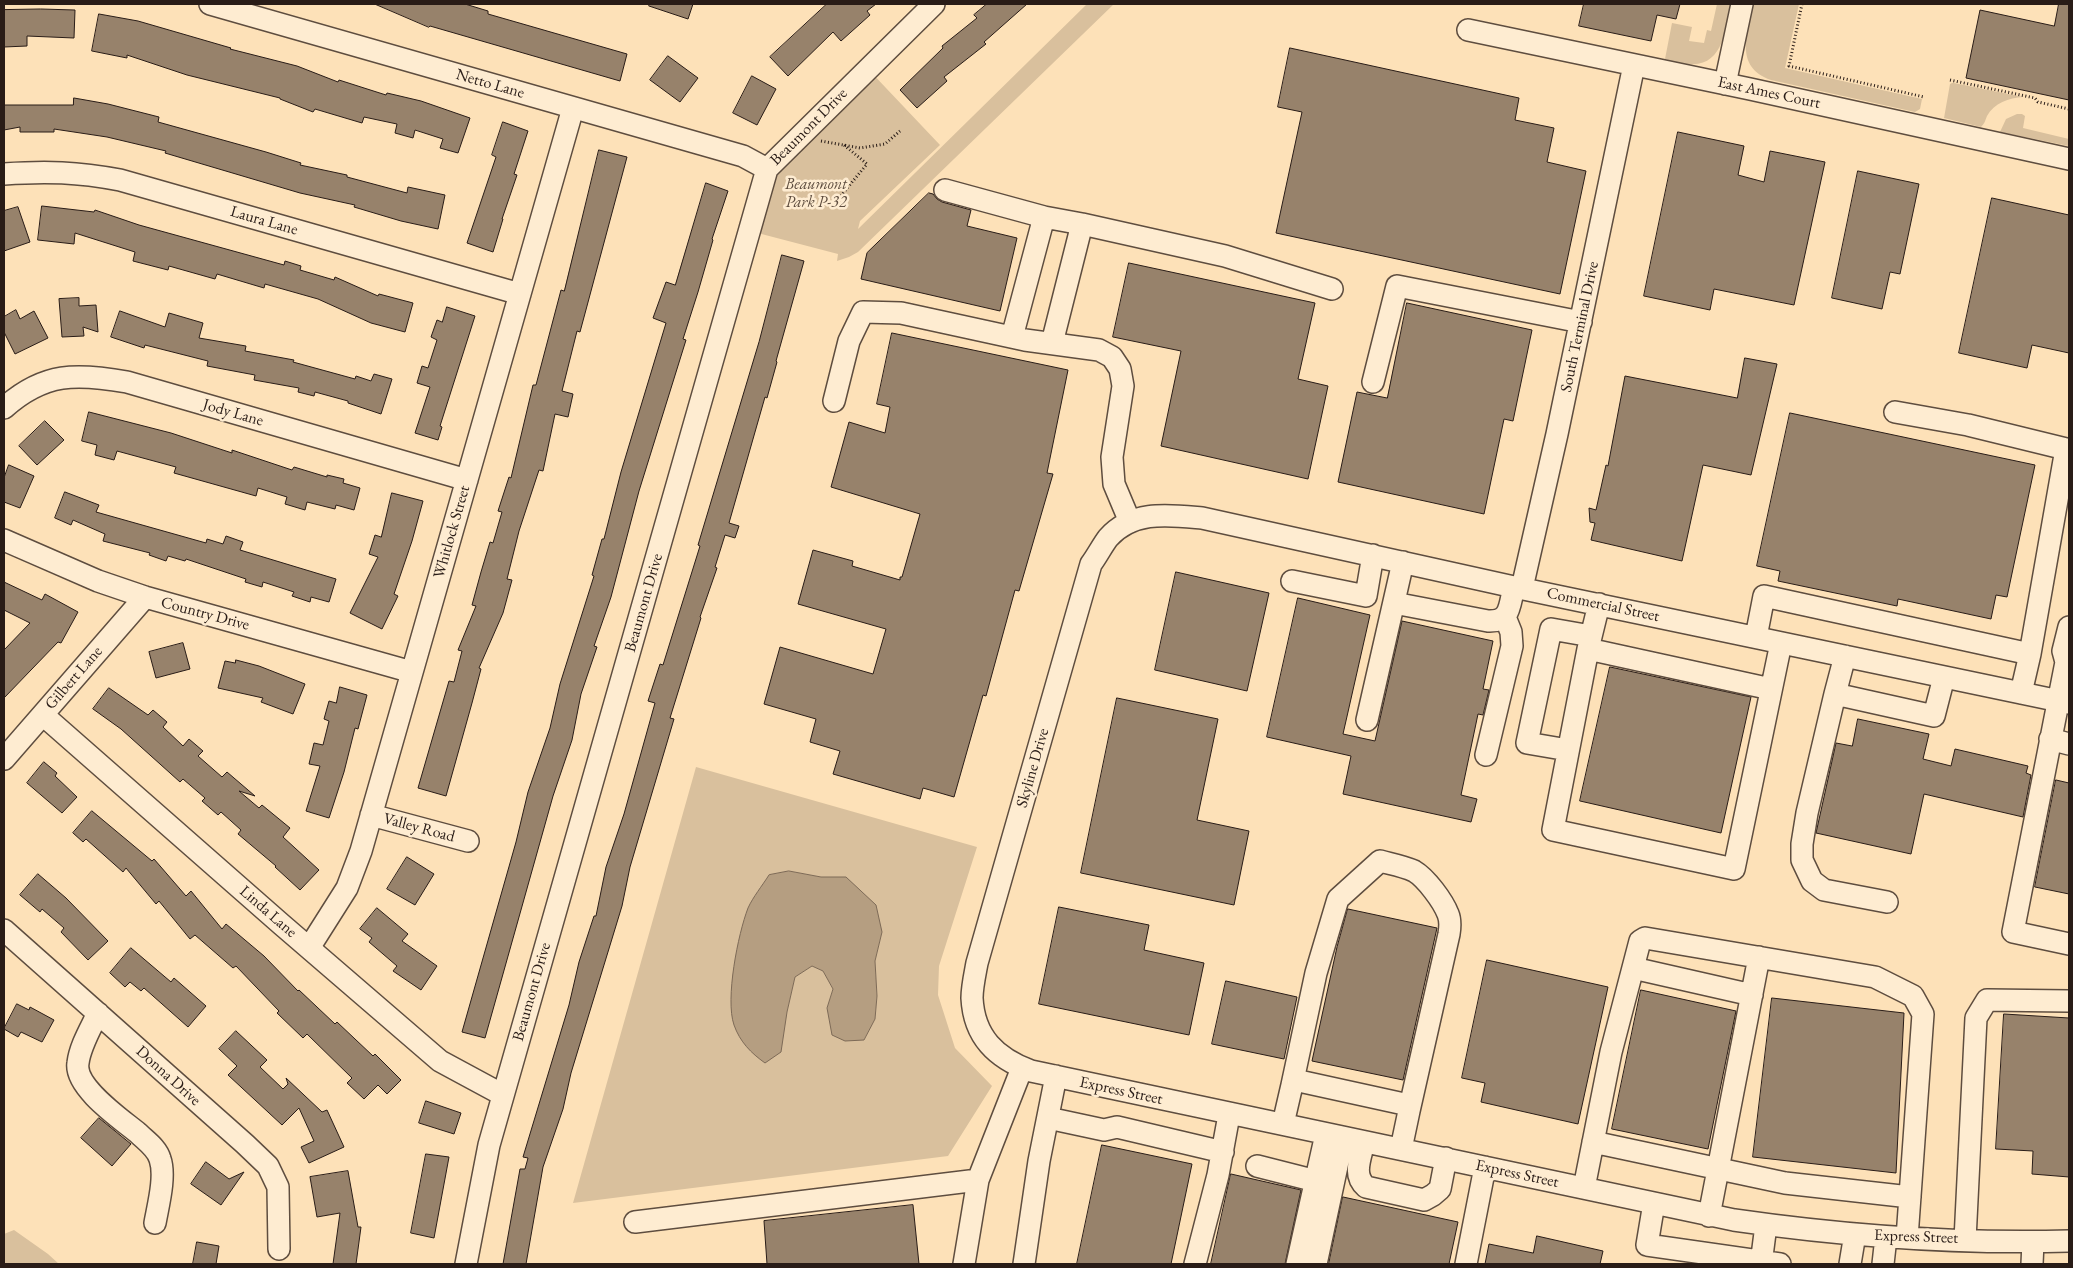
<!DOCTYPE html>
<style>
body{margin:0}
#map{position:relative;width:2073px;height:1268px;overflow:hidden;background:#fde1b8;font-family:"EB Garamond",serif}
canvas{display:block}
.frame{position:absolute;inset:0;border:5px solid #291c17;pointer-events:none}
</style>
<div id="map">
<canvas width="2073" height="1268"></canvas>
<div class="frame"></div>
</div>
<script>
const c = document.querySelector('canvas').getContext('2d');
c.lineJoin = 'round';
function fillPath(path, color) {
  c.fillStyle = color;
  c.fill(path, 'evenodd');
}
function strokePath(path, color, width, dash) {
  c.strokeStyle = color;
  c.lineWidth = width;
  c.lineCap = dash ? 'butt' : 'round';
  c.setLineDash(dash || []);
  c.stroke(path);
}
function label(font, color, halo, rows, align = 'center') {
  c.font = font + ' "EB Garamond",serif';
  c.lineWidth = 5;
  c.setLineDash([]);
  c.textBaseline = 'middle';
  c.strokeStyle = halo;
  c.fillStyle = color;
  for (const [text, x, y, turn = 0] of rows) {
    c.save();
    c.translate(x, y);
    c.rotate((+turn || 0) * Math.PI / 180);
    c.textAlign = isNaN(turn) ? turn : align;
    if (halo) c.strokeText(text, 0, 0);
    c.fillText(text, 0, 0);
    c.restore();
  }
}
fillPath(new Path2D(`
 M1087,4h27l-256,248 -9,5 -12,4 1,-7 -88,-23 17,-62 101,-100 72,76 -80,76 -2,8z
 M1717,4h14c-5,24 -8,64 -43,60 -8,0 -16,-3 -23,-5l7,-36 20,4 -3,14 15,2 3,-13 4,1z
 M1753,4h46l-14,64 137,31 -2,10 -5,3 -144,-32c-37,-13 -24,-47 -18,-76z
 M1952,83h2l69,14c-14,1 -29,6 -36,19 -2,5 -2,7 -6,11l-37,-9 6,-34z
 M2017,114h5l3,2 -2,12 46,11v7l-69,-14 6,-13z
 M696,767l281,80 -38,119 -1,29 17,53 37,38 -44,70 -375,47zM789,871l32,6 25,1 36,54 -7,29 2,35 -2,23 -11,21 -37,-32 6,-19 -10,-18 -11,-5 -17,11 -8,35z
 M14,1230l34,24 11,10h-55v-30z`), '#d9c09d');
const water = new Path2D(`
 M789,871l32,6h25l30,28 6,27 -7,29 2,35 -2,23 -11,21 -19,1 -13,-6 -5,-27 6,-19 -10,-18 -11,-5 -17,11 -8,35 -6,40 -16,11c-14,-10 -25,-21 -31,-38 -9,-26 4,-91 14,-117 5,-11 14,-22 21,-33z`);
fillPath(water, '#b59e81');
strokePath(water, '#7d6a57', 1);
const building = new Path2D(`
 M375,4h90l23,7v3l139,40 -7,27 -190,-55 -1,1z
 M650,4h43l-5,15 -39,-13z
 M827,4h49l-9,7 3,4 -29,26 -8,-9 -45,44 -18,-19z
 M987,4h40l-43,38 2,2 -42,33 3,4 -30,27 -17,-18 43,-42 -1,-2 35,-28 -3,-3z
 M1584,4h96l-4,15 -19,-4 -6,26 -72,-15z
 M2059,4h10v96l-103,-22 14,-68 74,16z
 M41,9l34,1 -1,28 -47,-2v10l-23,1v-37z
 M99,14l39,7 93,27 -1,1 67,17 41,16 1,-2 47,15 1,-2 34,8 49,17 -12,35 -18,-5 3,-9 -28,-9 -2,8 -18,-5 2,-9 -33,-7 -2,6 -47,-14 -2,3 -33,-13v-1l-93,-23 -60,-20v3l-35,-7z
 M1290,48l229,50 -4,22 39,8 -7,34 39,9 -26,123 -284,-61 26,-121 -24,-5z
 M668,56l30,22 -18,24 -30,-22z
 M752,76l24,13 -19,36 -24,-12z
 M74,98l34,6 51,13 -1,5 108,30 35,11 -1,2 47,10v2l60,16 1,-6 37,8 -7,34 -37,-8 -47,-14 1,-2 -55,-12 -135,-40 1,-2 -59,-14 -53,-8v3h-34v-5l-16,3v-25h69z
 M503,122l25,9 -14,43 3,1 -15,44h1l-10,33 -26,-9 29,-86 -4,-2z
 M1678,132l66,14 -6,29 26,7 6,-31 55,11 -31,143 -80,-16 -4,21 -66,-14z
 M599,150l28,7 -47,175 -3,-1 -15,60 11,3 -5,23 -13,-3 -12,57 -4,-1 -20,61 -12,48 5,1 -9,33 -24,55 2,1 -9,34 -26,93 -28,-8 31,-107 5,1 8,-31 -4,-1 18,-44 -4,-1 9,-33 9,-30 3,1 9,-31 -4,-1 11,-34 2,1 22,-93h3l25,-95 3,1z
 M1858,171l61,13 -19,90 -10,-2 -8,37 -50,-11z
 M706,183l22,8 -16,48 1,1 -15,52 -15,47 3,1 -47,151 -28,106 -17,49 3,1 -16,47 -9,46 -19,56 -68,242 -23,-6 54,-190 12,-50 22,-64 10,-44 34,-108 -2,-1 10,-36h2l17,-67 45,-149 -13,-5 13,-36 9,3z
 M929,193l4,1 4,5 5,3 29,8 -4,16 50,12 -17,73 -139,-32 6,-26z
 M1992,198l77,17v138l-37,-8 -5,23 -68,-15z
 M42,206l52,6 1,-2 44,15 145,40 1,-4 16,5 -1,4 34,10 1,-3 43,19 1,-2 34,9 -8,29 -34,-9 -53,-24 -53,-15 -1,4 -47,-14 -2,5 -46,-13 -1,4 -35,-9 2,-9 -60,-19 -1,11 -36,-4z
 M18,207l12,35 -26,9v-40z
 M782,255l22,6 -28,100 1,1 -10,36 -2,-1 -36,126 10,3 -4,12 -10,-3 -10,32 2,1 -17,49 1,1 -31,100 4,1 -44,148 -8,39 -51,167 -8,36 -20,58 -17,97h-23l17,-95h5l3,-11 -5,-1 46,-152 10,-43 15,-46h2l10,-49 18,-53 31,-111 -7,-2 12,-37 3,1 37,-119 -2,-1 61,-203z
 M1129,263l186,40 -17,76 30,7 -20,93 -147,-33 20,-95 -68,-14z
 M79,298v8l17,-1 2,27 -15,-5 1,9 -22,1 -3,-38z
 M1407,303l125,27 -19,91 -9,-2 -20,95 -146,-32 19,-90 30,6z
 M447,307l28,9 -35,110 2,1 -4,13 -23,-7 15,-46 -13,-4 5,-17 6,2 9,-28 -6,-3 6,-17 5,2z
 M16,310l4,9 14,-8 14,27 -33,16 -11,-22v-15z
 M120,311l45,16 4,-14 34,10 -4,15 47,8 -1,5 49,9 -1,2 62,17 1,-3 15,5 3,-7 18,5 -11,35 -33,-11v-2l-33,-9 -1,4 -16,-4 1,-4 -45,-8 1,-5 -48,-9 1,-5 -63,-16 -1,3 -33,-11z
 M892,333l176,37 -21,103 6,1 -34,117 -4,-1 -29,106 -3,-1 -29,102 -31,-9 -3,11 -87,-25 7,-23 -30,-9 6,-23 -52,-15 16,-57 93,27 13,-45 -88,-25 15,-54 40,11 -1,5 48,14v-3h2l18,-63 -89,-27 18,-65 36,11 5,-26 -13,-3z
 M1745,358l32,6 -26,111 -48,-10 -21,96 -91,-21 4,-17 -5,-1 -1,-14 7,2 10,-45 2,1 17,-90 112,22z
 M89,412l82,21 61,20v-3l60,20 2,-3 33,10v-2l17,4 -1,4 17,5 -6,22 -18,-5 -1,4 -28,-7 -2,8 -20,-6 2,-7 -29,-9 -2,8 -82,-23 2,-6 -59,-16 -3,9 -19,-5 2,-10 -15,-4z
 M1790,413l245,52 -28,132 -11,-2 -5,24 -93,-20 -1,7 -119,-25 2,-10 -23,-5z
 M45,421l19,19 -27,25 -18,-19z
 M9,465l25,11 -14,32 -16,-6v-24z
 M65,492l34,13 -3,7 110,31 1,-4 16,5 3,-8 17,6 -3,8 96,29 -7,23 -18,-5 -1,5 -18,-6 2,-4 -31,-10 -1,5 -17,-5 1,-3 -60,-20 -1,2 -17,-5 -2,5 -17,-6 1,-2 -47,-12 2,-7 -32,-14 -2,5 -16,-7z
 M392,493l31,8 -11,40 -18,53 4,2 -16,33 -32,-16 28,-56 -9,-3 6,-19 6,2z
 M1176,572l93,21 -22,98 -92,-21z
 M4,582l38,18 3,-6 33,18 -17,31 -3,-1 -54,56v-48l26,-27 -26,-13z
 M1298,598l72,17 -27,119 32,7 27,-120 91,20 -10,48 6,1 -6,25 -5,-1 -17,81 16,4 -6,23 -128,-28 8,-38 -84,-19z
 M183,643l7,26 -34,9 -7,-26z
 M236,660l23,6 46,18 -12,30 -32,-12 2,-4 -45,-10 7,-27 10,2z
 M1610,667l141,30 -30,136 -141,-32z
 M340,687l27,8 -9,34 -3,-1 -11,44 -15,46 -23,-7 14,-45 -11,-2 5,-21 9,2 6,-24 -5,-2 5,-18 7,2z
 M109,688l39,27 5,-5 14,12 -4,5 20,19 6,-7 14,12 -5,5 24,21 5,-5 28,24 -16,-5 20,17 3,-3 28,23 -7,9 36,33 -19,20 -25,-23 1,-1 -38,-32 3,-4 -20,-18 -3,3 -16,-14 3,-3 -22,-19 -3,3 -59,-53 -28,-20z
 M1117,698l101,21 -21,101 52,11 -15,74 -153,-32z
 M1858,719l71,15 -6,25 28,7 4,-17 73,17 -2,7 5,2 -8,42 -99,-23 -13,60 -95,-21 20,-90 16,3z
 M44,762l13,11 -2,3 22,21 -15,16 -35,-30z
 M2056,780l13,3v111l-34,-7z
 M92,811l60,50 2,-2 32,37 5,-5 31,38 4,-5 38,32 34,35 1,-1 36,34 2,-2 36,34 2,-2 26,26 -14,14 -9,-9 -14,14 -17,-16 5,-5 -45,-44 -4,4 -26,-25 2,-2 -43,-45 -3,2 -38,-33 -5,4 -31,-38 -3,3 -30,-36 -3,4 -37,-33 -3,3 -10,-9z
 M407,857l27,17 -19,31 -28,-16z
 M38,874l28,24 42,43 -20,19 -27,-28 3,-4 -22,-19 -2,3 -20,-17z
 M1059,907l90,18 -5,25 60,13 -15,72 -150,-31z
 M377,908l31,26 -6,7 35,25 -16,24 -28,-19 4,-5 -28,-24 3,-4 -12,-9z
 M1348,909l89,19 -34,152 -91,-19 25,-114z
 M131,948l40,34 3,-4 32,28 -18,21 -44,-39 -3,3 -11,-9 -5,5 -15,-14z
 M1487,960l121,27 -30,137 -97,-22 4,-19 -23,-5z
 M1226,981l71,16 -13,62 -72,-15z
 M1641,990l95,21 -28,138 -96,-20z
 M1772,998l132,15 -8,160 -143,-16z
 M17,1004l12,6 1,-3 24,13 -12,22 -21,-10 -3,5 -14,-8z
 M2004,1014l65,4v159l-37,-3 1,-23 -37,-2z
 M236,1031l31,29 -7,7 23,22 5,-5 -2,-6 36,34 5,-2 17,37 -35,16 -8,-16 13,-6 -15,-33 -17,17 -54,-50 9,-9 -18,-17z
 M426,1101l35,12 -7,21 -35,-11z
 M99,1118l32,26 -19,22 -31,-28z
 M1102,1145l90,19 -21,100h-94z
 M426,1154l23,3 -15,81 -23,-5z
 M206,1162l23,17 15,-7 -23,33 -30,-21z
 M348,1171l10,56h3l-5,37h-23l7,-51 -23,4 -7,-40z
 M1231,1174l70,16 -16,74h-74z
 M1343,1197l115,25 -9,42h-120z
 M913,1205l6,59h-152l-3,-43z
 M1537,1236l66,15 -3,13h-115l4,-20 44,9z
 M197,1242l22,4 -3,18h-23z`);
fillPath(building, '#97826b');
strokePath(building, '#291c17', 1);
const minor = new Path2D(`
 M210,4l533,152 24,13
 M1468,30l282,59 319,70
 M1725,84l17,-80
 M4,174c43,-3 73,-2 116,6l400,114
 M945,190l99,27 38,7
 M1012,337l32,-120
 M1052,343l30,-119 143,32 107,33
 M1373,382l24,-96 184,36
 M834,401l15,-60 14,-29 38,1 124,27 74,10 13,7 8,12 3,17 -11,71 2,27 16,38
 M4,408c40,-36 73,-35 123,-26l340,98
 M1895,412l73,13 98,24 -36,205
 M4,540l94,41 47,16 267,75
 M1292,581l74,15 7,-41
 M1522,588l35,-154 77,-369
 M1394,603l94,18c23,1 21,-15 26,-34
 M1599,604l-11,45 -35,181 181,39 47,-226
 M1756,637l8,-41 266,58 -9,39
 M1588,649l183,40
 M1845,656l-10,38 99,22 10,-39
 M2066,662l-3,-11 6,-24
 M2069,663l-3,-1 -53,270 56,12
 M1835,694l-28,119 -5,31v16l10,21 12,9 63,12
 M2069,703l-555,-116 -312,-69c-34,-3 -69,-8 -94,20 -6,8 -11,18 -17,26l-114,399c-2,11 -5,24 -5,35 2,39 24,60 59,73l703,149c111,16 223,24 335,21
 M43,715l238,209 159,137 63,34
 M1367,720l36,-158
 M2050,739l19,5
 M1568,750l-41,-7 24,-114 40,7
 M1486,755l26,-109 -1,-14 -6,-15
 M4,759l141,-162
 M371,815l97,26
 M4,930l241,214 23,22 10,21 1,62
 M309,948l38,-60 14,-37 212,-743
 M1633,968l119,27
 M98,1013c-7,15 -18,33 -20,50 -4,24 43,56 60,70 8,8 19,15 22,26 6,17 -2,47 -5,64
 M1292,1085l24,-112 22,-74 42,-38c11,3 23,5 34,10 12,7 29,30 34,43 3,7 2,14 1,20l-40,177
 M1048,1118l56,12 13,-3 106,25
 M1283,1124l9,-39 7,-4 105,23 5,7 -8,38
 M1364,1142c-3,15 -12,33 2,45l58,13 9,-5 7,-6 6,-31
 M1593,1142l192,41 125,14
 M1257,1166l59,15
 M1584,1188l27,-136 29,-111 5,-3 230,39 38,19 10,18 -16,224
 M1654,1203l-7,42 133,19
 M1709,1216l50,-259
 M635,1222l343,-42 44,-112
 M1965,1240l11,-222 11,-18 82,1
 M466,1264l23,-119 278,-976 167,-165
 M964,1264l14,-84
 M1024,1264l15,-103 17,-85
 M1195,1264l23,-89 11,-60
 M1297,1264l29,-130
 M1316,1264l27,-126
 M1466,1264l19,-97
 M1761,1264l5,-39
 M1850,1264l5,-30
 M1883,1264l3,-27
 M2032,1264l1,-22`);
strokePath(minor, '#5e4d3f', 24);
strokePath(new Path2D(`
 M1802,4l-13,62 135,31
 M1950,80l85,18 3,4 31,7
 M821,141l39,7 25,-4 15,-13
 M834,204l33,-40 -23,-19`), '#291c17', 3, [1, 2.5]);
strokePath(minor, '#feecd1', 21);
label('16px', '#291c17', '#feecd1', [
 ["Netto Lane",490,84,16],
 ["East Ames Court",1769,93,12],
 ["Beaumont Drive",809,127,-45],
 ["Laura Lane",264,221,16],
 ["South Terminal Drive",1580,327,-78],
 ["Jody Lane",233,413,16],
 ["Whitlock Street",452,532,-74],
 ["Beaumont Drive",644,603,-74],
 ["Commercial Street",1603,605,12],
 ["Country Drive",205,614,15],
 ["Gilbert Lane",74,678,-49],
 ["Skyline Drive",1033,768,-74],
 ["Valley Road",419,828,15],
 ["Linda Lane",268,912,41],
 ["Beaumont Drive",532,992,-74],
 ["Donna Drive",168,1076,42],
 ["Express Street",1121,1091,12],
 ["Express Street",1517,1174,12],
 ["Express Street",1916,1237,2]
]);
label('italic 16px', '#5e4d3f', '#feecd1', [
 ["Beaumont",816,185],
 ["Park P-32",816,203]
]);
</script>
